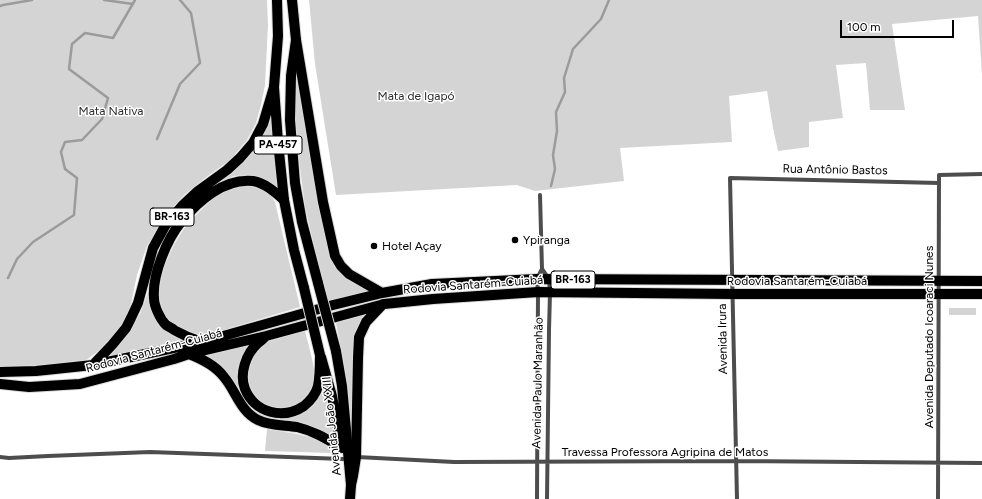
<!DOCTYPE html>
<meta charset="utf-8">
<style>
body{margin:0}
#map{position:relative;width:982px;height:499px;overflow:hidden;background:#fff;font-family:Figtree,sans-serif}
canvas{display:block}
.scale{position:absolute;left:840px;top:20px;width:114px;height:18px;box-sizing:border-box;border:2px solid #000;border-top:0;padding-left:5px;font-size:12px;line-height:14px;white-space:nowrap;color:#000;-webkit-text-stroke:3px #fff;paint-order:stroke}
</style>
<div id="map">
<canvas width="982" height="499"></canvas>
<div class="scale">100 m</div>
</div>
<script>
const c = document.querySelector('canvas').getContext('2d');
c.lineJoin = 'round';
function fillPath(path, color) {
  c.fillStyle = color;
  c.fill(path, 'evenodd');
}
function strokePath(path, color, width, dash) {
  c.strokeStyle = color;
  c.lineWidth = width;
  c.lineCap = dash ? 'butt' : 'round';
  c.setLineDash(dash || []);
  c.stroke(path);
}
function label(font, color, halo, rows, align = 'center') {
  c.font = font + ' Figtree,sans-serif';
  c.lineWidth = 3;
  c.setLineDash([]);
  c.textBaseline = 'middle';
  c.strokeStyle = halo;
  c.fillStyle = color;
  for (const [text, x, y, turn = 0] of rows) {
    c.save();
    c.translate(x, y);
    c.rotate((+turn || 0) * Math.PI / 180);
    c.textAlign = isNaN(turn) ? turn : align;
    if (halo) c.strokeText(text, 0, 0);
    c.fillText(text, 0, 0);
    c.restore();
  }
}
fillPath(new Path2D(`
 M0,0h267l1,25 -3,60 -4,20 -5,18 -9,17 -17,20 -25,18 -21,17 -17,19 -20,32 -10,29 -6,29 -8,21 -21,23 -17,13 -85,9z
 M309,0h673v75l-4,-59 -86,8 13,86h-35l-4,-47 -30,2 7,53 -34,4v25l-31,4 -5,-23 -6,-37 -38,5 3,46 -112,6 4,33 -89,10 -18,-6 -181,10 -21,-131z
 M296,40l45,226 34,23 -48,12 -22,-94 -8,-62 -5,-65z
 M271,110l6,78 -18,-11 -11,-2 -14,1 -16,7 -1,-1c17,-11 32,-23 43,-40 6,-9 8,-21 11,-32z
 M248,185c13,3 20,4 27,17l25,105 -93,28c-16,-1 -37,-7 -45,-23 -11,-24 9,-66 24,-86 5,-6 11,-12 17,-18 5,-5 10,-10 16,-14 9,-5 18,-7 29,-9z
 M149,290c1,30 12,39 37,52l-88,22 33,-36 9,-14z
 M949,308h27v7h-27z
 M372,311l-8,9 -11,131 -5,-64 -12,-64z
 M305,331c3,12 11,39 10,51 -3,19 -23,30 -41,26 -20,-4 -33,-27 -24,-45 4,-8 9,-16 17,-21 3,-2 8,-2 11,-3 9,-3 18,-6 27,-8z
 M249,345l-6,12 -5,14 20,40h48l8,-6 5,-8 4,-18 11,58 -25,-11 -37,-8 -8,-2 -7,-3 -8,-7 -10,-14 -36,-36z
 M267,429l30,5 23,6 10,7 1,6 -66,-2z`), '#d4d4d4');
strokePath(new Path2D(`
 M104,0l29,4
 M0,6l3,-1 29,-5
 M157,139l23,-55 20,-21 -9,-50 -11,-13
 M551,186l4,-17 -2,-14 4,-24 -1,-19 9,-20 -1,-14 9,-29 28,-30 8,-19
 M8,278l9,-19 16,-17 41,-27 3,-37 -12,-9 -4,-17 4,-10 17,-2 20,-21 6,-21 -39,-29 3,-25 13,-11 28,5 22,-38`), '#9b9b9b', 2.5);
const primary = new Path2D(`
 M277,0l1,36 -4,51 4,55 6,58 10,50 10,38
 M292,0l4,40 -5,36 -1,44 5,63 7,39 16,61
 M336,351l6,35 9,99 -1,14
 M321,357l11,39 9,49`);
const trunk = new Path2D(`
 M296,40l27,162 12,54 6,10 8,8 33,19
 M264,338c-2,2 -5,4 -7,6 -11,10 -18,30 -12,45 10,24 38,31 59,17 6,-5 12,-12 14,-20 2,-10 2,-21 2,-31
 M202,342c-10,-3 -19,-7 -28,-12 -2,-2 -5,-3 -8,-5 -6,-6 -12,-19 -12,-27 -2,-23 13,-59 27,-76 17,-21 43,-44 72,-41 12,2 22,11 31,19
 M189,354c13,5 26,11 35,23 12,14 16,34 34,43 12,6 27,5 39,7 17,4 31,13 45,21
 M93,365l19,-20 14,-17 5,-10 7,-15 15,-55 12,-22 17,-20 16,-15 29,-21 13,-12 13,-15 10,-19 11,-37
 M0,372l36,-1 57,-6 109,-23 131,-37 49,-12 50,-9 105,-5 445,2
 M0,384l29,3 51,-3 94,-25 15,-5 77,-18 118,-32 49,-5 105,-7 194,2h250
 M351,485l2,-9 3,-19 2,-99 1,-21 7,-15 17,-18`);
strokePath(primary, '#dbdbdb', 12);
strokePath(trunk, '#dbdbdb', 12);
strokePath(new Path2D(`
 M542,269l7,10 1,14 -1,37 -2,169
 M0,457l9,1 39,-2 102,-4 193,7
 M357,457l97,5 282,-1 246,2
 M537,499l1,-207 -1,-13 5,-10 -2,-74
 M737,499l-7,-321 209,5
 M938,499l1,-324 43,-1`), '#4d4d4d', 4);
strokePath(primary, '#000', 10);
strokePath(trunk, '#000', 10);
const primaryBridge = new Path2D(`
 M318,283l18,68
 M304,288l16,67`);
strokePath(primaryBridge, '#dbdbdb', 12, []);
strokePath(primaryBridge, '#000', 10);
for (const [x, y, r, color] of [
 [515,240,4,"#000"],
 [374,246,4,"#000"]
]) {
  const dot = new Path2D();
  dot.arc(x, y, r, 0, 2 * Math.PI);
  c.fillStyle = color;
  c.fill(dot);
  strokePath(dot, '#fff', 1.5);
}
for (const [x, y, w] of [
 [278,145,48],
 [172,217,44],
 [573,280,44]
]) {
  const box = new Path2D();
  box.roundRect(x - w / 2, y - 9, w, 18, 3);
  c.fillStyle = '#fff';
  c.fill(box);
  strokePath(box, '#000', 1);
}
label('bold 11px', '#000', null, [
 ["PA-457",278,145],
 ["BR-163",172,217],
 ["BR-163",573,280]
]);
label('12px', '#2b2b2b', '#fff', [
 ["Mata de Igapó",416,96],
 ["Mata Nativa",111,111]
]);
label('12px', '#000', '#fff', [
 ["Rua Antônio Bastos",835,170,1],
 ["Rodovia Santarém-Cuiabá",797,281],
 ["Rodovia Santarém-Cuiabá",473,285,-4],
 ["Avenida Deputado Icoaraci Nunes",929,337,-90],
 ["Avenida Irura",723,339,-91],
 ["Rodovia Santarém-Cuiabá",154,351,-15],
 ["Avenida Paulo Maranhão",538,383,-89],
 ["Avenida João XXIII",332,426,-96],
 ["Travessa Professora Agripina de Matos",665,452]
]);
label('12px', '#000', '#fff', [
 ["Ypiranga",523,240],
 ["Hotel Açay",382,246]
], 'left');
</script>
